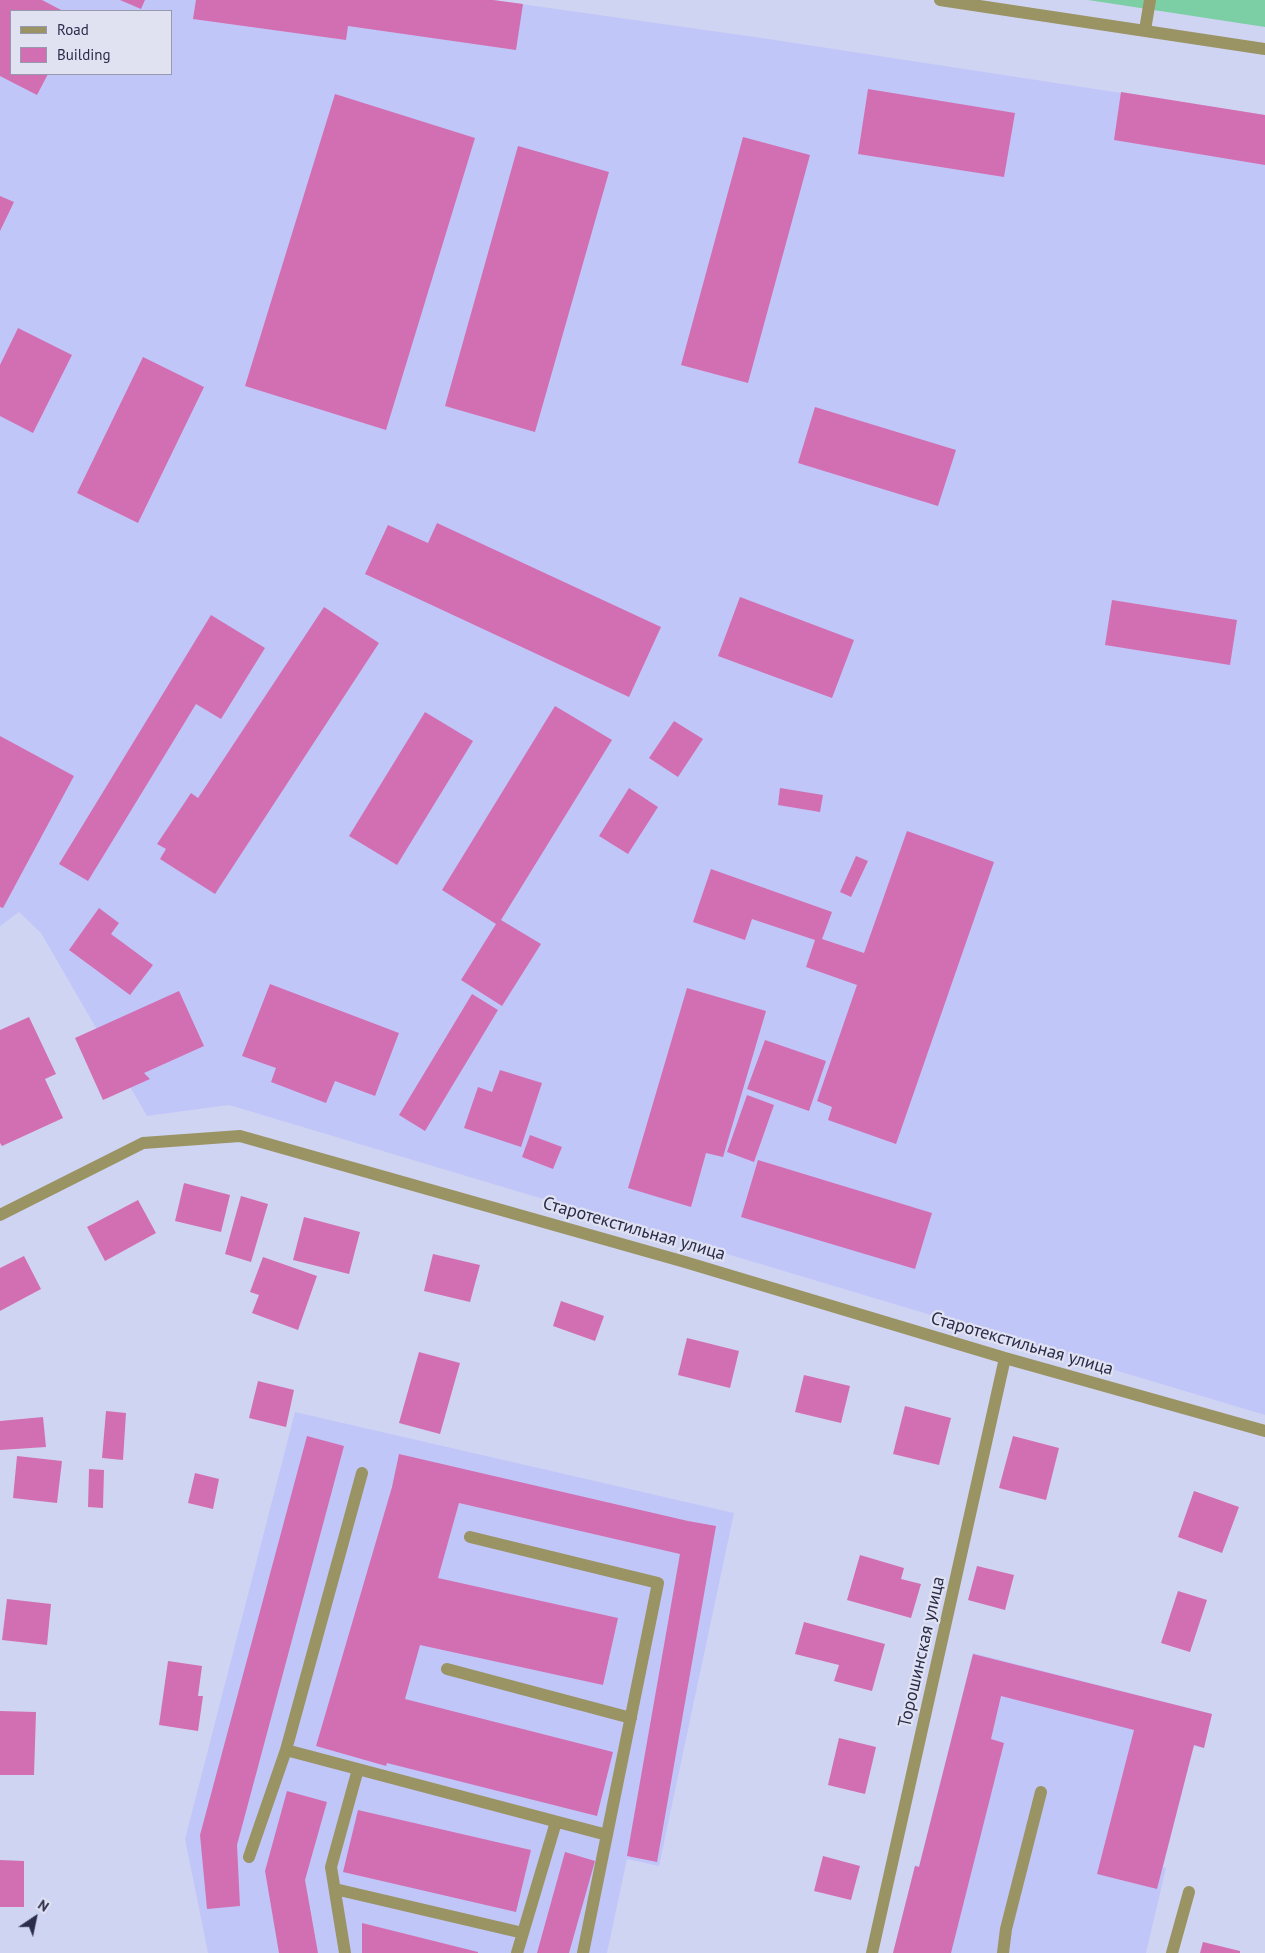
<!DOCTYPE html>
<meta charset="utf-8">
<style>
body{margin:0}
#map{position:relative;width:1265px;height:1953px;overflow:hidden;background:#d0d4f3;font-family:"PT Sans",sans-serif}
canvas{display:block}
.legend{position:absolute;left:10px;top:10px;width:162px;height:65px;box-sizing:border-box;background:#e0e2f2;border:1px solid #9799af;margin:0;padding:6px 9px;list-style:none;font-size:15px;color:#2a2c4a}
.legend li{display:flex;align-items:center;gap:10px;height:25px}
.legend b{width:25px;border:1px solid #9799af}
.north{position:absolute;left:10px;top:1893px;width:50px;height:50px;-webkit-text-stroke:4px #e0e2f2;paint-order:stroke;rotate:34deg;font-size:14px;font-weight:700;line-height:20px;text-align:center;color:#2a2c4a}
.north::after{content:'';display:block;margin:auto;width:18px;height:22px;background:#2a2c4a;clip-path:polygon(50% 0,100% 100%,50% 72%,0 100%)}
</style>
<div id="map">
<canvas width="1265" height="1953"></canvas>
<ul class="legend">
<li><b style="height:6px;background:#9a9363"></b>Road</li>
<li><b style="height:14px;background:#d26fb2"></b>Building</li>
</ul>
<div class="north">N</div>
</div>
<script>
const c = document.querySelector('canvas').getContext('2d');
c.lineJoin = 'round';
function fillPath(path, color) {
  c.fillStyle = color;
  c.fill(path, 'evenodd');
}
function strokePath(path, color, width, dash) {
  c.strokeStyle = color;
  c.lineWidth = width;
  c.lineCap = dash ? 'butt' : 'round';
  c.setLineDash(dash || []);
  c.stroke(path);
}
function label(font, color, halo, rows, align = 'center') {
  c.font = font + ' "PT Sans",sans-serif';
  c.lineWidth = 4.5;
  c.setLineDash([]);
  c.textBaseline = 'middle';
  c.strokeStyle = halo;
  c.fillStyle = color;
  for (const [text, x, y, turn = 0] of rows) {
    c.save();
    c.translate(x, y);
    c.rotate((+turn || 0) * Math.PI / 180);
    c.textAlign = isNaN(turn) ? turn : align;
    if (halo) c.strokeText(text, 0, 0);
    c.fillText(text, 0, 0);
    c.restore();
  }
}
fillPath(new Path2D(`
 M0,0h493l269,38 503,77v1300l-1036,-310 -82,11 -106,-183 -22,-21 -19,14zM11,11h160v63h-160z
 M295,1412l439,101 -75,353 -32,-7 -20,94h-399l-23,-114z
 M973,1653l239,61 -8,34 -10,-2 -31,121 3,1 -20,85h-253l22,-88 4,1z`), '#c1c6f8');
fillPath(new Path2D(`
 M1088,0h177v27z`), '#7ccfa5');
fillPath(new Path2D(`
 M0,0h42l21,11h-52v63h37l-11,21 -37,-19z
 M120,0h25l-4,9z
 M196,0h297l30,4 -7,46 -168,-24 -2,14 -153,-21z
 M868,89l147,24 -11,64 -146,-23z
 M1121,92l144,23v50l-151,-25z
 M335,94l140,44 -89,292 -141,-44z
 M743,137l67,18 -62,228 -67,-18z
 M518,146l91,26 -74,260 -90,-26z
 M0,196l14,6 -14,29z
 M18,328l54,27 -39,78 -33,-17v-51z
 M143,357l61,30 -66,136 -61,-30z
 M815,407l141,43 -18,56 -140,-43z
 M437,523l224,104 -32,70 -264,-123 23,-49 40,18z
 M740,597l114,43 -22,58 -114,-42z
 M1112,600l125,20 -7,45 -125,-20z
 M324,607l55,36 -164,251 -55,-35 6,-10 -9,-5 34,-51 7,5z
 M211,615l54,33 -44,71 -25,-15 -108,177 -29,-17z
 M555,706l57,34 -111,180 40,24 -39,62 -41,-26 35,-56 -54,-34z
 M425,712l48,29 -76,124 -48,-29z
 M674,721l29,18 -25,38 -29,-19z
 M0,736l74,40 -71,132 -3,-1z
 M629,788l29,19 -30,47 -29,-18z
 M780,788l43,7 -3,17 -42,-7z
 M907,831l87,31 -98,282 -68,-24 4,-13 -15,-6 40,-116 -51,-18 9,-27 -63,-21 -7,21 -52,-18 18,-53 121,43 -10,27 42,14z
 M856,856l12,5 -17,36 -11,-5z
 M99,908l20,15 -8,11 42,31 -23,30 -61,-45z
 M270,984l129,49 -24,63 -40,-15 -9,22 -55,-21 5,-14 -34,-12z
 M687,988l79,23 -43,146 -17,-4 -15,54 -63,-19z
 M179,991l25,55 -60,27 6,6 -47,21 -28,-62z
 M472,994l26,16 -73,121 -26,-16z
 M29,1017l27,57 -11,5 18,39 -61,28 -2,-3v-113z
 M765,1040l61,21 -17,50 -62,-22z
 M500,1070l42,13 -21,64 -57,-19 14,-41 14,5z
 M747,1095l27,10 -20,57 -27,-10z
 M530,1135l32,12 -9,22 -31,-12z
 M758,1160l174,53 -17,56 -174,-52z
 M184,1183l46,12 -9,37 -46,-11z
 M241,1196l27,8 -17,58 -26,-8z
 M138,1200l18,33 -51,28 -18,-34z
 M304,1217l56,15 -11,42 -56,-14z
 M433,1254l47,11 -10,37 -46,-11z
 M24,1256l17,33 -41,22v-43z
 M263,1257l54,19 -19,54 -46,-17 7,-18 -9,-3z
 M561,1301l43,15 -9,25 -42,-15z
 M687,1338l52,13 -9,37 -52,-13z
 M419,1352l41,11 -20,71 -41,-11z
 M804,1375l46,11 -9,37 -46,-11z
 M258,1381l36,9 -8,37 -37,-9z
 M905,1406l46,12 -12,47 -46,-11z
 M106,1411l20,2 -3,47 -21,-2z
 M43,1417l3,30 -46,3v-29z
 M307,1436l37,10 -107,399 3,61 -33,3 -7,-74z
 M1013,1436l46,12 -13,52 -47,-12z
 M399,1454l289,67 28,5 -59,336 -30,-6 53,-302 -221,-51 -21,75 180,40 -15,67 -183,-40 -15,54 208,53 -16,64 -210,-53 -1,3 -70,-20 76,-259z
 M17,1456l45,5 -5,42 -44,-5z
 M89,1469l15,1 -1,38 -15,-1z
 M195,1473l24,6 -6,30 -25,-6z
 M1194,1491l45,16 -17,46 -44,-16z
 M860,1555l44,13 -3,11 20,5 -10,34 -64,-18z
 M977,1566l37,9 -9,35 -37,-10z
 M1178,1591l29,9 -17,52 -29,-9z
 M7,1599l44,5 -4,41 -45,-5z
 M804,1622l81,22 -13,47 -38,-10 5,-16 -44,-11z
 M973,1654l239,60 -8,34 -10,-3 -37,144 -60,-15 37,-144 -133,-34 -10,43 13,4 -53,210h-58l22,-87 4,1z
 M168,1661l34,5 -4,30h5l-5,35 -39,-6z
 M0,1711l36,1 -2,63h-34z
 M839,1738l37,9 -11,47 -37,-9z
 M287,1791l40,11 -22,78 13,73h-39l-14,-82z
 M358,1810l173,40 -15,62 -173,-40z
 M565,1852l30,9 -26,92h-32z
 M823,1856l37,10 -9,34 -37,-9z
 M0,1860l24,1v46h-24z
 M362,1923l116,29v1h-116z
 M1203,1942l37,9v2h-40z`), '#d26fb2');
strokePath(new Path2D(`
 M1145,30l5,-30
 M362,1473l-76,277 321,85
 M470,1537l188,46 -75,370
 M447,1669l184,49
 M249,1857l37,-107
 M335,1889l188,44
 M345,1953l-14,-86 27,-98
 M517,1953l39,-131
 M1003,1953l3,-24 35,-137`), '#9a9363', 12);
strokePath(new Path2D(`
 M940,0l325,49
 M0,1215l143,-72 97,-7 445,126 320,96 260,73
 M872,1953l133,-595
 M1172,1953l17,-61`), '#9a9363', 12);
label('18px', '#2a2c4a', '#e0e2f2', [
 ["Старотекстильная улица",634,1229,16],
 ["Старотекстильная улица",1022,1344,16],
 ["Торошинская улица",922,1652,-77]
]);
</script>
